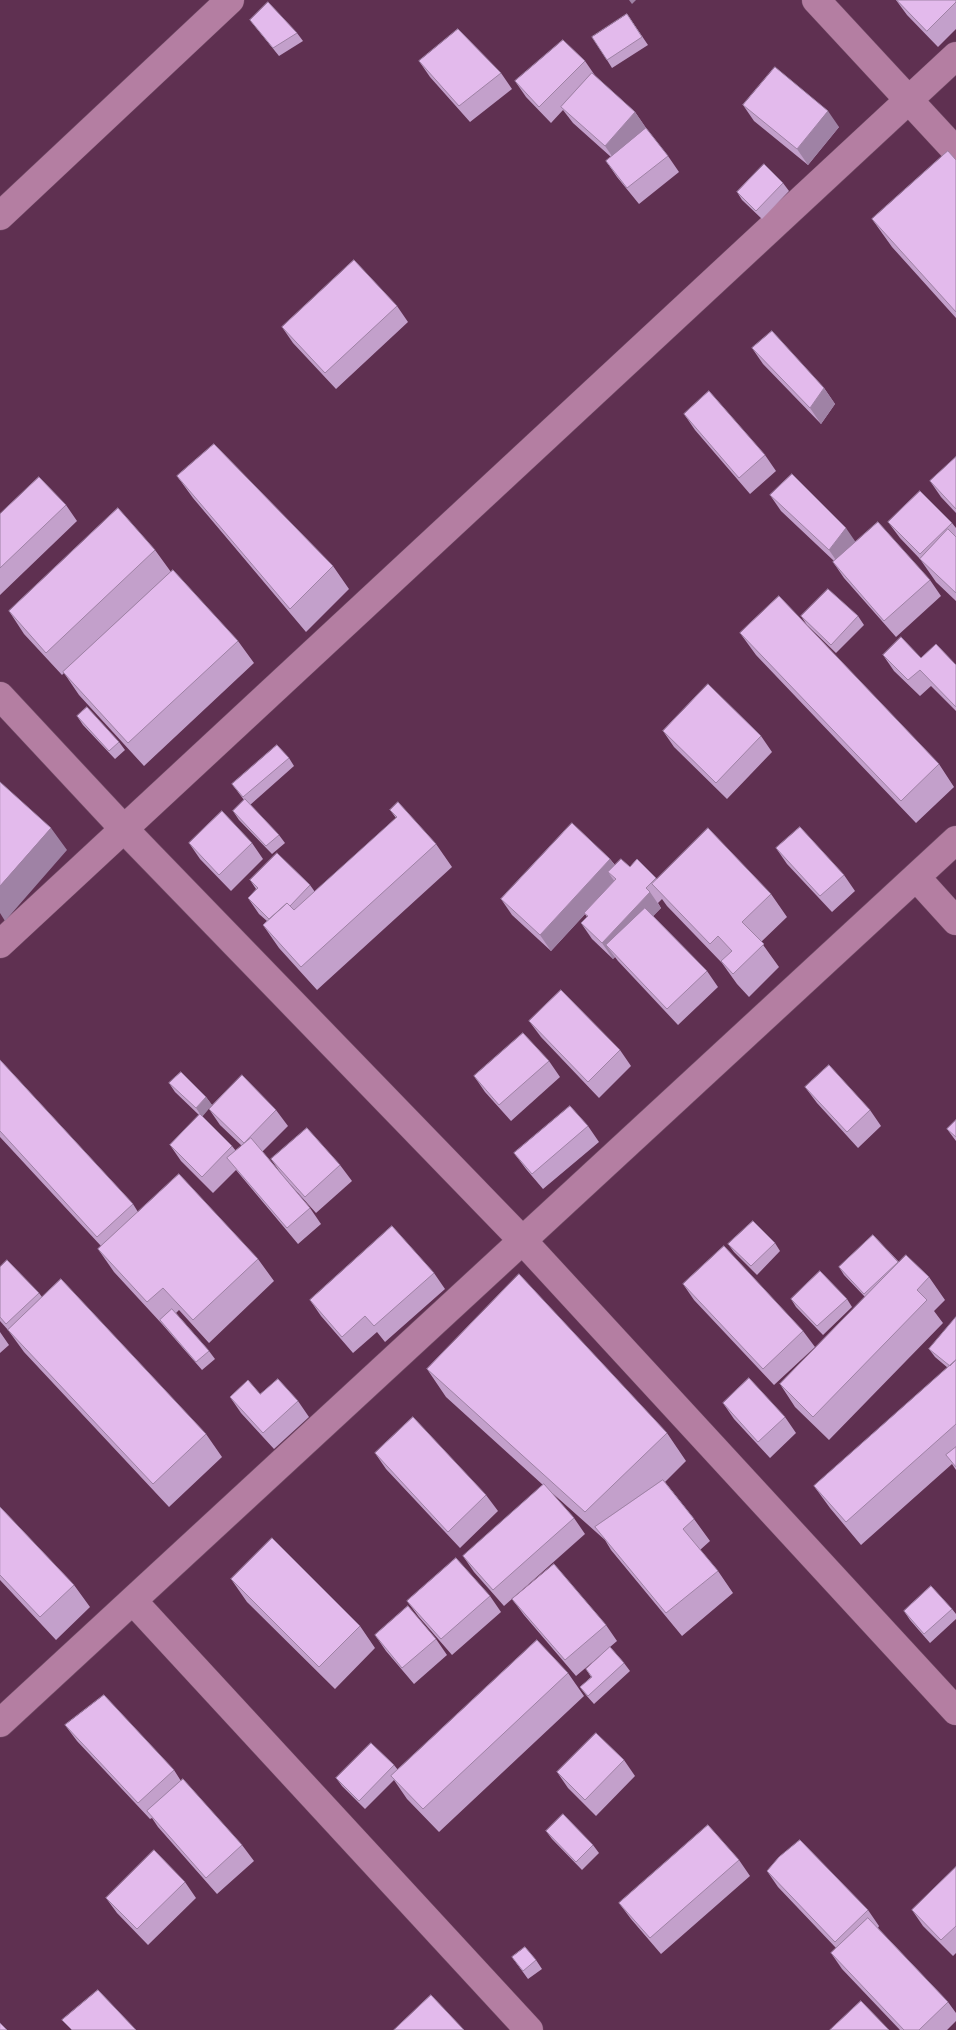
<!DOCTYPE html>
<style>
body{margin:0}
canvas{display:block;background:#5f3051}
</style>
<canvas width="956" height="2030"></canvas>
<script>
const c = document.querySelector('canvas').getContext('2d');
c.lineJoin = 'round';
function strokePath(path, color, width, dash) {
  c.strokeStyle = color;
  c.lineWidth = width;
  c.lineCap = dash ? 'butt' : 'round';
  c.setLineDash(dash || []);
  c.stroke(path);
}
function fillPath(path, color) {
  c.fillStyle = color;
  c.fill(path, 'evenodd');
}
const minor = new Path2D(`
 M816,0l140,151
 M0,216l230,-216
 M0,696l124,133 399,412 433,470
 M916,877l40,44
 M0,944l956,-888
 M133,1601l396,429
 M0,1723l956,-883`);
strokePath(minor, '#734e68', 29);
strokePath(minor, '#b47ea2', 28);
fillPath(new Path2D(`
 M896,0h60v29l-18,18 -31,-32z
 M627,14l21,31 -36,23 -5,-8z
 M250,20l47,13 6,8 -24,15z
 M419,61l82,12 11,16 -42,33 -40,-45z
 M585,61l11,16 39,35 11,16 -2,2 24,26 11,16 -40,32 -22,-27 -11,-16 5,-4 -38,-34 -10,-13 -12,13 -25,-26 -11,-16z
 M743,105l96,22 -31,38 -54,-44z
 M956,160v158l-64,-71 -20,-28z
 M783,183l6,8 -27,28 -20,-19 -5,-8z
 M397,306l11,16 -72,67 -43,-46 -11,-16z
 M752,348l72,40 11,16 -14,20 -58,-60z
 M684,414l81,41 11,16 -26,23 -55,-64z
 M956,457v56l-15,-16 -11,-16z
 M177,476l156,90 16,23 -43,43 -113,-134z
 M770,495l86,47 74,38 11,16 -45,41 -52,-59 -11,-16 1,-1 -53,-50z
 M66,505l11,16 -77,74v-81z
 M888,522l64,1 4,5v73l-20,-19 -16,-23 -20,-21z
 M155,550l16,22 67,69 16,22 -110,103 -65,-71 -15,-22 -2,2 -38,-41 -15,-23z
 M801,616h57l6,9 -28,28 -29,-28z
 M740,633l199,131 15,23 -38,36 -160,-168z
 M883,655l38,3 35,7v46l-25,-25 -11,10 -26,-25z
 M77,716l42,26 6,8 -10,9 -32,-34z
 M663,731l98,5 11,16 -45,47 -53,-52z
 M289,758l5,8 -44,39 29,30 6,8 -13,11 -33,-34 -6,-9 11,-11 -12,-16z
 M390,810l46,34 16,23 -135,123 -38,-42 -16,-23 4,-4 -8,-7 -11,-16 8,-9 -6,-9 60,5 5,7 81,-74z
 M189,843h63l11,16 -32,32 -31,-32z
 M776,848l68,27 11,16 -23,21 -45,-48z
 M610,859l5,6 15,2 7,-8 20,20 114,15 16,23 -26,25 18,25 -30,30 -12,-13 -15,-21 -55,-57 -5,-7 -4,4 3,5 -8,8 54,55 11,16 -40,38 -60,-64 -3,-4 -2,2 -21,-20 -11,-16 6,-6 -2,-3 -34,37 -39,-36 -11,-16z
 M529,1021l91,29 11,16 -32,32 -58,-61z
 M0,1060l133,144 5,8 120,47 16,22 -65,62 -30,-33 -3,3 33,38 6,8 -13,11 -40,-46 -48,-52 -16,-23 3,-3 -101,-109z
 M549,1061l11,16 -49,44 -26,-29 -11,-16z
 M169,1083l37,14 6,8 -10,11 30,30 4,5 6,-5 -22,-21 -11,-16 67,1 12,16 -26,26 48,56 11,16 -23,20 -62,-74 -23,23 -32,-32 -11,-16 29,-30 -24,-23z
 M805,1087l65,23 11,16 -23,22 -41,-45z
 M956,1120v21l-9,-12z
 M588,1126l11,16 -56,47 -17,-20 -12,-16z
 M271,1159l69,6 12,16 -36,32 -34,-38z
 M873,1235l26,27 30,15 16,23 -11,11 9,12 -114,117 -34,-33 -15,-23 85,-87 -21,-22 -5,-8z
 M775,1243l5,8 -23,24 -23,-23 -6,-8z
 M0,1267l39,26 3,4 164,137 16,23 -53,50 -145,-155 -16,-22 -8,-9z
 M434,1273l11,16 -60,53 -8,-10 -24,21 -32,-37 -11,-16z
 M683,1284l120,47 12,16 -41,38 -80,-85z
 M791,1299h56l5,8 -29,28 -27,-28z
 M956,1317v153l-4,-6 -91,81 -31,-37 -16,-22 134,-118 -13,-11 -6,-8z
 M0,1332l9,13 -9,8z
 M427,1369l240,64 19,28 -21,21 29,37 16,22 -10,9 18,21 15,22 -51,43 -71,-86 -6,-10 -55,-49 24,27 11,16 -81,72 -30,-34 -11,-16 80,-71 -97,-88z
 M260,1394l38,7 11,16 -35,32 -33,-36 -11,-16z
 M723,1403l62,14 11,16 -26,25 -36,-39z
 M375,1453l111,42 12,16 -38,37 -74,-79z
 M0,1507l74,78 16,22 -34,33 -56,-60z
 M231,1579l129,47 15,22 -40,41 -88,-87z
 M490,1596l11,16 -49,43 -33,-38 -12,-16z
 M512,1599l94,26 11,16 -7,6 14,16 6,8 -36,33 -8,-9 -6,-8 11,-10 -5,-8 16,-15 -26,22 -52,-61z
 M952,1609l4,5v5l-26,24 -20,-23 -6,-9z
 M375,1635l61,4 11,16 -33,29 -28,-33z
 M568,1673l16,23 -145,136 -32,-33 -13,-19 -29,29 -23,-23 -6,-8 58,-13 4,5z
 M65,1725l109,45 7,11 61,64 12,16 -37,33 -59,-67 -6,-9 -2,1 -73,-78z
 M624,1760l11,16 -39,40 -28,-28 -11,-16z
 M546,1831l47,14 6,8 -17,17 -30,-31z
 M739,1860l11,16 -89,78 -30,-35 -12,-16z
 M956,1867v86l-3,3 -30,-30 -11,-16z
 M767,1871l101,39 11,16 -1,2 70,74 8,11v8l-9,9h-47l-58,-61 -11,-16 5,-5 -58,-61z
 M185,1882l11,16 -48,47 -31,-32 -11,-15z
 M512,1957l24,3 6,9 -14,10z`), '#c3a0cb');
fillPath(new Path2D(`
 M629,0h7l-4,4z
 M828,111l11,16 -31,38 -11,-16z
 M635,112l11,16 -30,34 -11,-16z
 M824,388l11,16 -14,20 -11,-16z
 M846,528l11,16 -17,22 -11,-16z
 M51,828l16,22 -62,71 -5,-8v-27z
 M610,859l12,16 -14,-3 7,10 -64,69 -11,-16z
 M650,892l11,16 -45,47 -10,-10 9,12 -2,2 -11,-16z
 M206,1097l6,8 -10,12 -6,-9z`), '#9f82a5');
const building = new Path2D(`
 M897,0h59v2l-29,29z
 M268,2l29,31 -24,15 -23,-28z
 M627,14l15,23 -35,23 -15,-23z
 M458,29l43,44 -42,33 -40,-45z
 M563,40l22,21 -46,46 -24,-26z
 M775,67l53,44 -31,38 -54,-44z
 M592,73l43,39 -30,34 -44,-39z
 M646,128l22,28 -41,32 -21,-27z
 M948,151l8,9v152l-84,-93z
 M764,164l19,19 -27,28 -19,-19z
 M354,260l43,46 -72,67 -43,-46z
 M772,331l52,57 -14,20 -58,-60z
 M709,391l56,64 -26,23 -55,-64z
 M214,444l119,122 -43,43 -113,-133z
 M956,457v52l-26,-28z
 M792,474l54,54 -17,22 -59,-55z
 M39,477l27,28 -66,63v-54z
 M920,491l32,32 -32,31 -32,-32z
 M118,508l37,42 -109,103 -37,-42z
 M878,522l52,58 -46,41 -51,-59z
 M948,529l8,8v56l-36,-34z
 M173,570l65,71 -110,102 -65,-71z
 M828,589l30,27 -27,29 -30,-29z
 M779,596l160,168 -38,37 -161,-168z
 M901,637l20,21 15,-14 20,21v42l-36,-37 -12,10 -25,-25z
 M708,684l53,52 -45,47 -53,-52z
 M87,707l32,35 -10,9 -32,-35z
 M277,745l12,13 -46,39 -11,-13z
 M0,782l51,46 -51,58z
 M245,799l34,36 -13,11 -33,-35z
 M398,802l38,42 -135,123 -38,-42 24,-22 7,7 103,-93 -7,-7z
 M222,811l30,32 -33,32 -30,-32z
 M572,823l38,36 -70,76 -39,-36z
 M800,827l44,48 -24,21 -44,-48z
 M708,828l63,66 -29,28 22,22 -31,30 -12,-13 11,-10 -14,-15 -8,8 -58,-60z
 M277,853l33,32 -20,21 -3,-3 -18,16 -21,-21 10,-10 -8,-8z
 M621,859l9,8 7,-8 19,19 -10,10 4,4 -48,51 -21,-20 7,-7 -4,-3 32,-34 -8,-7z
 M645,908l62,63 -40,38 -61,-64z
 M561,990l59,60 -32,32 -59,-61z
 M523,1033l26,28 -50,44 -25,-29z
 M0,1060l133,144 -36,33 -97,-106z
 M829,1065l41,45 -23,22 -42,-45z
 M181,1072l25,25 -10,11 -27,-25z
 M242,1075l34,35 -32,33 -35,-34z
 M570,1106l18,20 -56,48 -18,-21z
 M200,1114l32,32 -30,31 -32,-32z
 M956,1120v17l-9,-8z
 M307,1128l33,37 -35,32 -34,-38z
 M251,1138l59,70 -23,20 -60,-70z
 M179,1174l79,85 -65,61 -30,-32 -16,14 -49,-53z
 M753,1221l22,22 -24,23 -23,-22z
 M392,1226l42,47 -60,53 -9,-10 -23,21 -32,-37z
 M873,1235l25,27 -34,32 -25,-27z
 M724,1246l79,85 -40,38 -80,-85z
 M906,1255l23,22 -12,13 10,10 -114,117 -33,-33z
 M7,1260l32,33 -33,31 -6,-7v-50z
 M820,1271l27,28 -30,27 -26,-27z
 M519,1274l148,159 -82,79 -158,-143z
 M61,1279l145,155 -53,50 -145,-154z
 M172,1309l37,42 -13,11 -36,-42z
 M956,1317v43l-6,6 -21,-17z
 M956,1360v64l-110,98 -32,-36z
 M749,1378l36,39 -27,25 -35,-39z
 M278,1379l20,22 -35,32 -33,-36 18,-17 12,14z
 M413,1417l73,78 -38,37 -73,-79z
 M956,1447v20l-10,-12z
 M663,1480l31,39 -11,10 35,42 -52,42 -71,-86z
 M544,1484l30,34 -81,72 -30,-34z
 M0,1507l74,78 -34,32 -40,-42z
 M272,1538l88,88 -41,41 -88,-88z
 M456,1558l34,38 -49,43 -34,-38z
 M554,1564l52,61 -41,35 -53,-61z
 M931,1586l21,23 -28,25 -20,-23z
 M408,1606l28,33 -34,29 -27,-33z
 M537,1640l31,33 -145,136 -32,-33z
 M610,1647l14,16 -36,33 -8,-9 12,-10 -6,-8z
 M104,1695l70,75 -36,33 -73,-78z
 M596,1733l28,27 -39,40 -28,-28z
 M371,1743l23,22 -35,36 -23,-23z
 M183,1779l59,66 -36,33 -59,-67z
 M563,1814l30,31 -17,17 -30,-31z
 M708,1825l31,35 -89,78 -31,-35z
 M800,1840l68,70 -33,32 -68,-71 12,-14z
 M154,1850l31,32 -48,47 -31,-31z
 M956,1867v59l-15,14 -29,-30z
 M868,1918l80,84 -29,28h-15l-73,-77z
 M525,1947l11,13 -13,11 -11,-14z
 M98,1990l38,40h-64l-10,-10z
 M431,1995l33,35h-70z
 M861,2001l28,29h-59z
 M0,2023l7,7h-7z`);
fillPath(building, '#e3baec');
strokePath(building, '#9f82a5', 1);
</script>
